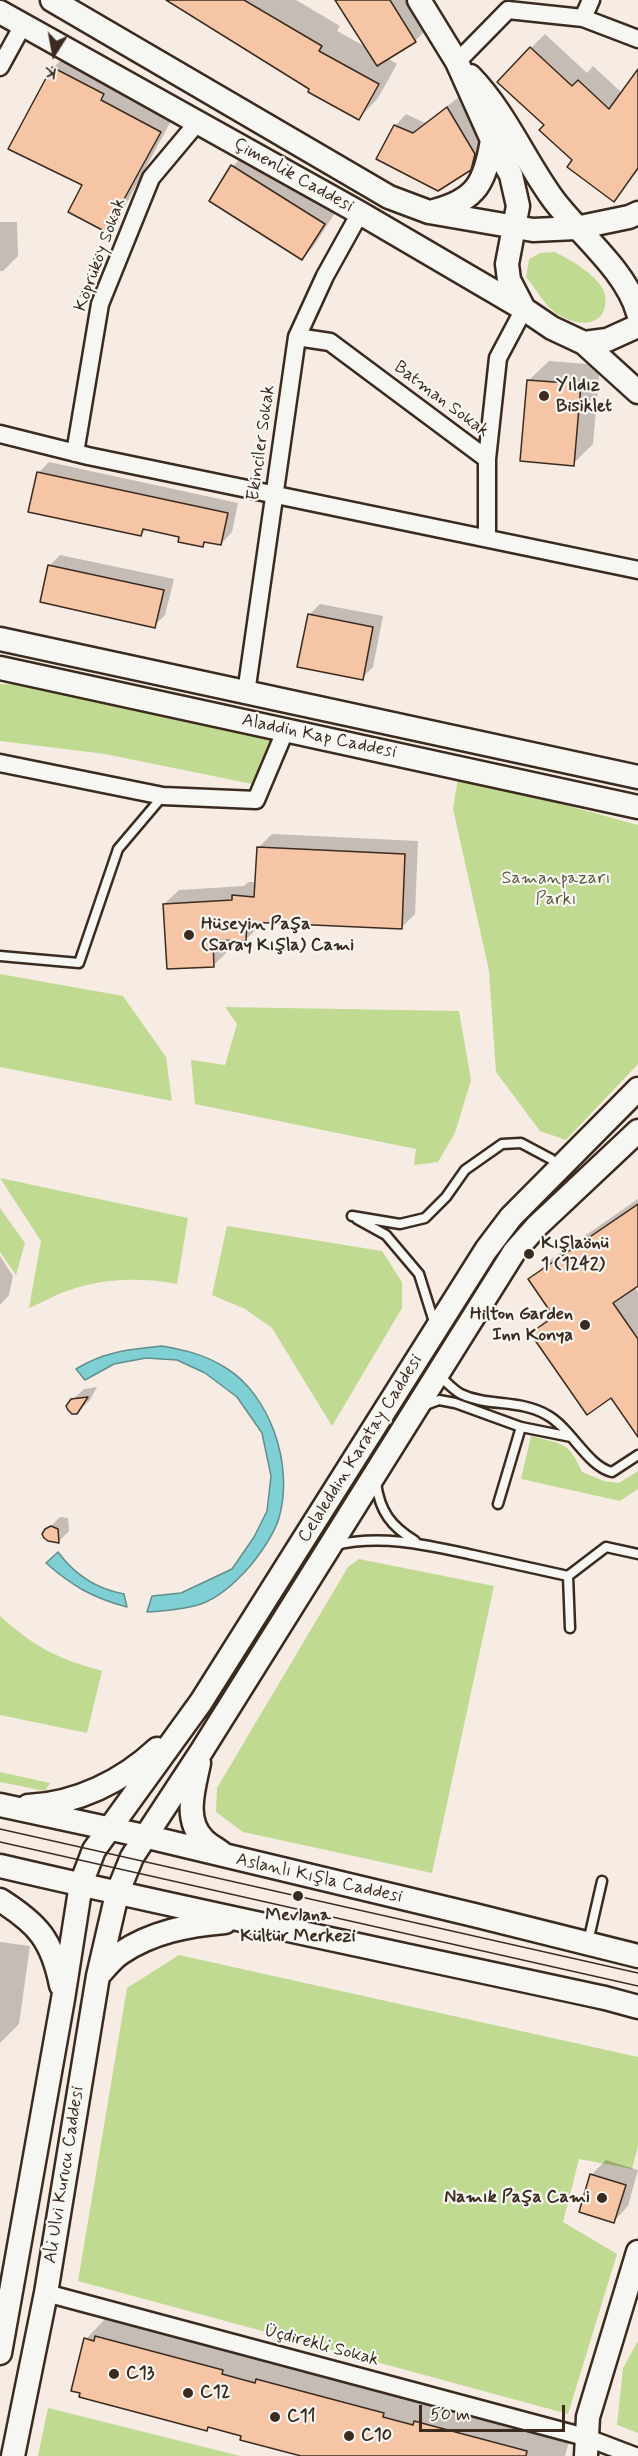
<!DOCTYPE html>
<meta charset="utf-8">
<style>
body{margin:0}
#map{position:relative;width:638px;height:2456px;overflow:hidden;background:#f6ece3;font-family:Mynerve,sans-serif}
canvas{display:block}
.north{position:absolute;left:24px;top:24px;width:60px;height:60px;-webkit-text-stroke:4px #f6f6f2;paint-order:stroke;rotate:191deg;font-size:16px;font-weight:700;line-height:24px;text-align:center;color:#3b2a1e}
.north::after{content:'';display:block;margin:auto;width:21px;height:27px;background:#3b2a1e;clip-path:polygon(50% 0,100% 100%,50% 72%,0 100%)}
.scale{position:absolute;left:419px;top:2405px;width:146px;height:27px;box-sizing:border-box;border:3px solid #3b2a1e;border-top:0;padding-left:8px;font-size:18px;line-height:21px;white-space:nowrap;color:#3b2a1e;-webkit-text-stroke:4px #f6f6f2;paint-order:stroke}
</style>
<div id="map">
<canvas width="638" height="2456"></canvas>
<div class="north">K</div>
<div class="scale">50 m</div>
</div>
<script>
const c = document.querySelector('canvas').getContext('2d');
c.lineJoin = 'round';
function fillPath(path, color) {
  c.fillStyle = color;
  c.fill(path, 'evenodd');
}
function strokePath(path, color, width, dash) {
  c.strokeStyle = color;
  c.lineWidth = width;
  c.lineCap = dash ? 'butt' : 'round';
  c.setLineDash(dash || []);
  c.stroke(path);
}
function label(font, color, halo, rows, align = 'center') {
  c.font = font + ' Mynerve,sans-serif';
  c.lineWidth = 4.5;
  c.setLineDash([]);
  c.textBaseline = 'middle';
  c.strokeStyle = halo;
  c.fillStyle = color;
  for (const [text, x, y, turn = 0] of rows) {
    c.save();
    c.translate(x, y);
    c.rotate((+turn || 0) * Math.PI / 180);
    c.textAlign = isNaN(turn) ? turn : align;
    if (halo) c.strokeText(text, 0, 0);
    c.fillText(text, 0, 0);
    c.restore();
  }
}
fillPath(new Path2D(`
 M554,252c14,6 41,22 48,36 4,6 4,12 3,18 -5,26 -38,17 -53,4 -10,-9 -17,-23 -26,-33l3,-18 11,-6z
 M0,684l75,3 201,42 -14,57 -157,-32 -105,-13z
 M458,778l89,22 91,25v239l-72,76 -26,-9 -44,-59 -7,-101 -36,-162z
 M0,974l123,22 43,61 6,44 -172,-34z
 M225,1007l234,4 12,69 -16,53 -17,29 -24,3 2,-16 -221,-45 -4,-44 34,5 12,-41z
 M0,1178l188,40 -11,66c-35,-7 -76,-6 -110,7 -13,4 -25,12 -38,17l12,-67z
 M0,1208l25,35 -9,32 -16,-23z
 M227,1226l155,25 20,31v26l-70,118 -60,-98 -27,-19 -33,-14z
 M531,1436c30,8 38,5 51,36l22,9 15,2 19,-12v18l-18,12 -99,-22z
 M359,1559l135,27 -62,287 -189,-41 -27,-20 1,-24 131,-221z
 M0,1616c36,32 56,42 102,55l-15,62 -87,-18z
 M0,1772l50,11 -5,8 -45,-9z
 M179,1955l459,102v89l-6,23 -53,-10 -16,63 54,32 -49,160 -490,-133 49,-293z
 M638,2341v92l-21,-8 6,-57z
 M48,2408l192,48h-202z`), '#c1da91');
const water = new Path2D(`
 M162,1346c23,4 44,9 64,22 44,27 67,96 54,146 -4,18 -17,36 -29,51 -13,15 -30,32 -50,39 -16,5 -37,7 -54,8l5,-16 29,-3 51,-24 22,-32 13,-26 4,-35 -9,-43 -25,-36 -32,-24 -28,-13 -31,-2 -32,6 -29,16 -9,-11c27,-17 54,-20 86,-23z
 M58,1552c16,22 39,37 66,42l3,13c-34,-9 -55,-21 -81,-44z`);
fillPath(water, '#7fd0d5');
strokePath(water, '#648e8c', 1.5);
fillPath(new Path2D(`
 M169,0h127l44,26 -3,5 29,16 -29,-47h84l14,21 -20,20 -28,17 10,6 -19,34 -19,20z
 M545,34l42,39 6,-7 29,27 16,-21v99l-25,29 -39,-40 -28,-35 -15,-77z
 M66,55l106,64 -53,98 -13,13 -22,-45 -31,-117z
 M459,97l27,46 -5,14 -11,12 -75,-43 11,-12 19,9z
 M244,155l91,58 -22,34 -11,11 -91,-57 22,-35z
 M0,222h17l1,34 -15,15h-3z
 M549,361l51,4 -7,79 -20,20 -44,-84z
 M49,462l189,41 -6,29 -11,12 -14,-3 -5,5 -21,-10 -34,-8 -6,7 -103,-62z
 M60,555l114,24 -9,36 -11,11 -105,-60z
 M320,604l63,12 -10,51 -11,11 -53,-63z
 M272,834l146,7 -3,73 -14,14 -141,-7v5l-15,14 -18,-1 1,12 -14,14 -50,-61 15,-14 65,-4 4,-4h8l2,-34z
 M638,1199v85l-4,3 4,5v141l-27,-37 -79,-63 21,-20 -23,-34 20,-19z
 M0,1256l13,20 -4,19 -9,10z
 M97,1387l-7,13 -11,11 -6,1 -4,-9 15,-14z
 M60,1517l8,1 1,13 -11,11 -9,-14z
 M0,1942l30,4 -11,78 -19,19z
 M606,2160l32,10 -10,36 -14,15 -23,-46z
 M116,2318l126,33 -1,4 33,9 3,-4 126,33 -2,5 31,8 3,-4 126,33 -2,4 10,3 -4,14h-258l-64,-21 -33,-9 -3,3 -121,-90 19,-20 8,2z`), '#0003');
const building = new Path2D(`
 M166,0h78l78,46 -3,5 60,33 -20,36 -51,-28 1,-3z
 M335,0h55l26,42 -39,24z
 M530,47l42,39 6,-6 31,29 29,-40v99l-24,34 -47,-35 5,-7 -33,-30 5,-5 -47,-43z
 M52,67l52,27 -3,6 60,32 -55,100 -38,-20 14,-27 -74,-36z
 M447,107l28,47 -4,16 -33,21 -62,-32 18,-34 19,8z
 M231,165l94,59 -23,36 -93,-59z
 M527,380l54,4 -7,82 -54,-5z
 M37,472l191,41 -7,32 -17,-3 -1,5 -25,-5 1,-5 -36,-8 -2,7 -113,-24z
 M48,565l116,25 -9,38 -115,-26z
 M308,614l65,13 -10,53 -66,-13z
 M257,847l148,7 -3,75 -155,-7 -1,19 -33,-1 1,27 -47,2 -4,-65 69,-4v-5l22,2z
 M638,1204v82l-25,17 25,36v98l-27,-39 -24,17 -57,-82 24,-16 -26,-38z
 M88,1397l-11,17h-5l-4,-4 -2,-4 5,-7z
 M51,1526l7,3 1,14 -11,-2 -4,-3 -2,-4 3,-5z
 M590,2174l36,11 -12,38 -35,-11z
 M95,2336l128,34 -1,4 33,9 1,-4 128,34 -1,4 30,8 1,-4 113,30 -1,5h-225l-61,-16 1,-4 -33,-9 -1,4 -128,-34 1,-4 -9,-2 13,-53 10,3z`);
fillPath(building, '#f5c5a5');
strokePath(building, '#3b2a1e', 1.5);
const lane = new Path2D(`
 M0,956l79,7 39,-114 44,-52
 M352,1216l48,8 25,-6 21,-21 19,-27 37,-26 19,-1 30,16 8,8
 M357,1219l29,16 33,39 16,51
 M439,1376c7,5 14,14 22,18 27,13 59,5 86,21 25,14 40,51 65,57l26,-17
 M423,1406l16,-6 16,3 66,24 50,10
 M376,1483c4,29 15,43 39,58
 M498,1504l23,-77
 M335,1545c47,-11 92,0 138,10 32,7 63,14 95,21l38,-29 32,7
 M568,1576l2,52
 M588,1942l14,-61`);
const street = new Path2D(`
 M583,18l8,-18
 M457,62l51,-52 75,8 55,21
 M0,67l23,-42
 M297,337l33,5 157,117 11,-101 26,-49
 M0,434l88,22 550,114
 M75,453l25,-149 51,-126 46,-55
 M487,459v78
 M246,693l51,-356 28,-61 35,-63
 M0,763l163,33 93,4 30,-71
 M46,2293l539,144 50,19`);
const secondary = new Path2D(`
 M52,0l337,197 40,15 104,18 43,-2 53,-11 9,-4
 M419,0l38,62 35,78 19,35 7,31 -11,58 2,16 15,29
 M0,12l360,201 164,96 28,19 32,15 54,49
 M470,76c35,36 54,83 83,123 26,35 73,71 85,114
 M434,211c43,-11 51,-29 58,-71
 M584,343l23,-3 31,-14
 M0,639l638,138
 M0,668l638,139
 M199,1763c-5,25 -16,57 5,77 5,5 13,9 19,14
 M0,1805l144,31 330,79 164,41
 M28,1806c48,-2 95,-25 129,-57
 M0,1866c201,47 403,88 605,132l33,9
 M0,1900c38,24 52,40 61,85
 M98,1976c7,-8 15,-18 23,-23 31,-21 68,-28 104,-31
 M0,2353l63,-354 18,-115 13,-34 107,-148 285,-452 25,-33 127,-128
 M13,2456l33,-163 52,-317 19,-82 15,-37 69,-105 313,-500 23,-26 101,-95
 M586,2456l2,-39 50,-165`);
strokePath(lane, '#3b2a1e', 13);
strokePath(street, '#3b2a1e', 21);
strokePath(secondary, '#3b2a1e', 27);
strokePath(lane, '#f6f6f2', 8);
strokePath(street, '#f6f6f2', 16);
strokePath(secondary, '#f6f6f2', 22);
strokePath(new Path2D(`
 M0,1829l638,144
 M0,1842l638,144`), '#3b2a1e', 1.5);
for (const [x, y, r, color] of [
 [544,396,6,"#3b2a1e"],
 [189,935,6,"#3b2a1e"],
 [529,1254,6,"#3b2a1e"],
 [585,1325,6,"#3b2a1e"],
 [298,1896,6,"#3b2a1e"],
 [602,2198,6,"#3b2a1e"],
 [114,2374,6,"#3b2a1e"],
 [188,2393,6,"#3b2a1e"],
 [275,2417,6,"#3b2a1e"],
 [349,2436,6,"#3b2a1e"]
]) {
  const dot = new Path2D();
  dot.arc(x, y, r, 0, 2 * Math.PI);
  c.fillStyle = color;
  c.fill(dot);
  strokePath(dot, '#f6f6f2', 2);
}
label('18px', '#3b2a1e', '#f6f6f2', [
 ["Çimenlik Caddesi",293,176,29],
 ["Köprüköy Sokak",101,255,-70],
 ["Batman Sokak",441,400,37],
 ["Ekinciler Sokak",262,443,-82],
 ["Aladdin Kap Caddesi",319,737,12],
 ["Celaleddin Karatay Caddesi",361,1449,-58],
 ["Aslanlı Kışla Caddesi",319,1879,13],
 ["Ali Ulvi Kurucu Caddesi",65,2175,-81],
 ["Üçdirekli Sokak",321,2346,15]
]);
label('bold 18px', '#3b2a1e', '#f6f6f2', [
 ["Yıldız",556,386],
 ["Bisiklet",556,407],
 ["Hüseyin Paşa",201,925],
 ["(Saray Kışla) Cami",201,946],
 ["Kışlaönü",541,1244],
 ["1 (1242)",541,1265],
 ["Hilton Garden",573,1315,"right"],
 ["Inn Konya",573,1336,"right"],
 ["Mevlana",298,1916,"center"],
 ["Kültür Merkezi",298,1937,"center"],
 ["Namık Paşa Cami",590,2198,"right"],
 ["C13",126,2374],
 ["C12",200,2393],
 ["C11",287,2417],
 ["C10",361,2436]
], 'left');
label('18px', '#5c563b', '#f6f6f2', [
 ["Samanpazarı",556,879],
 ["Parkı",556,900]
]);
</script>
